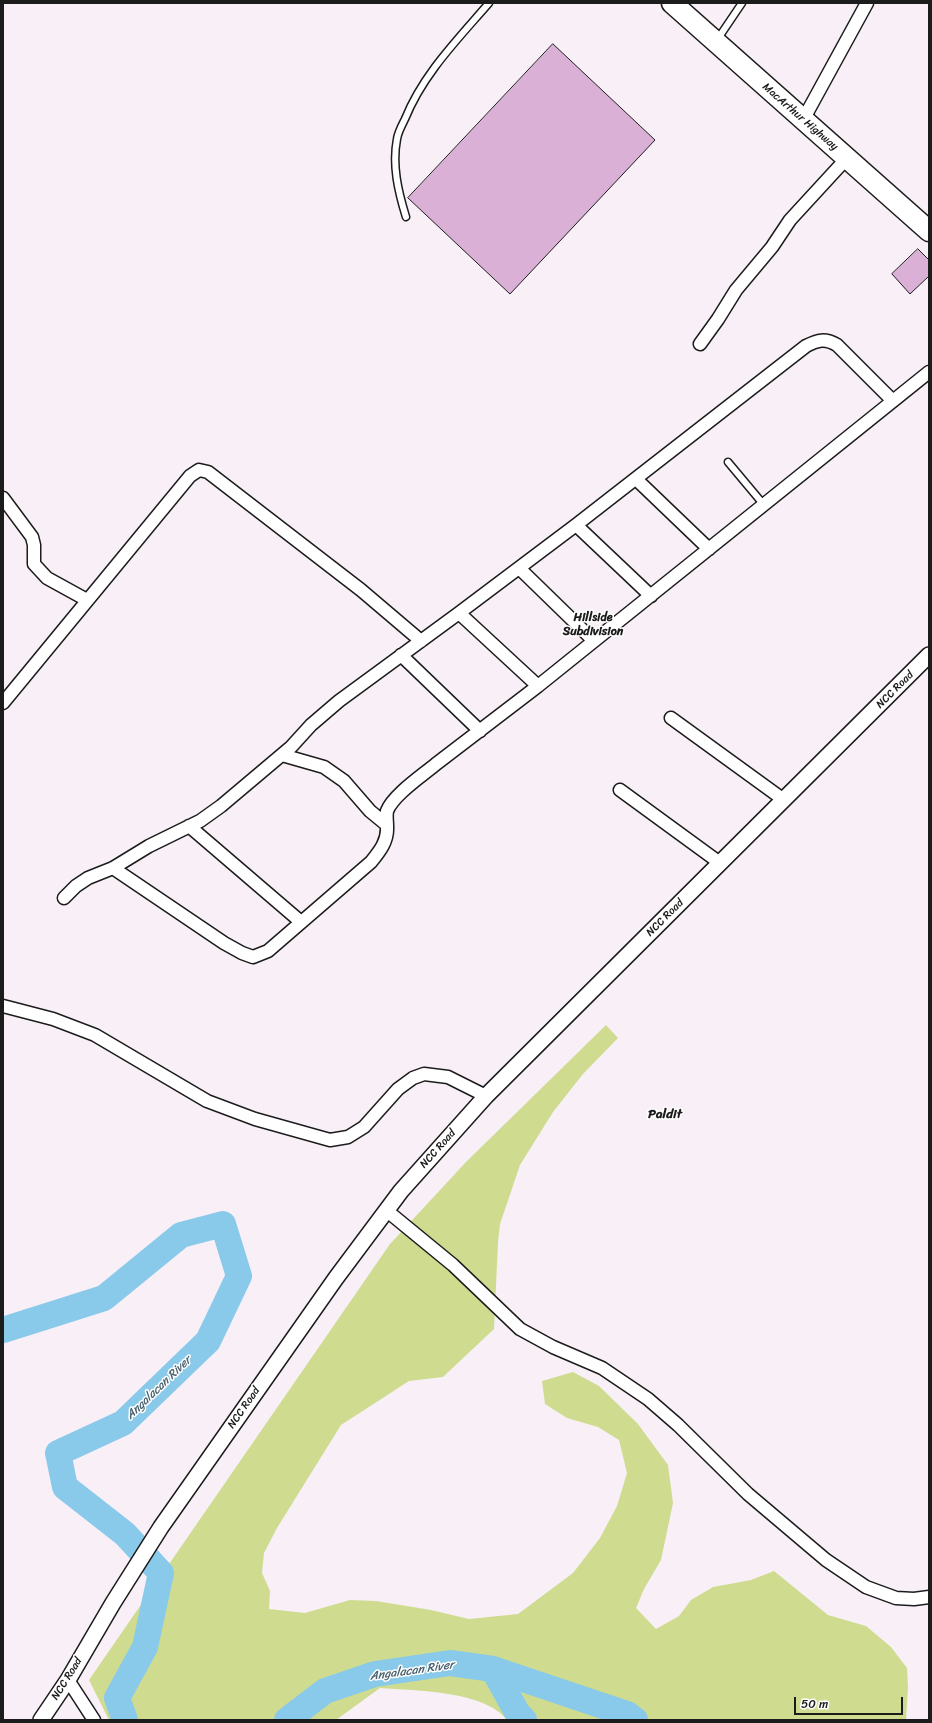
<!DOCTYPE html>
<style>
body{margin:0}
#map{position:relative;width:932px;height:1723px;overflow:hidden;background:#f8eff7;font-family:Sriracha,sans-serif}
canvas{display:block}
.frame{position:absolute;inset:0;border:4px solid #1c1c1c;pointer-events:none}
.scale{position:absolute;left:794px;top:1697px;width:109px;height:18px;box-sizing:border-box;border:2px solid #1c1c1c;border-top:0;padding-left:5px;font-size:12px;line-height:14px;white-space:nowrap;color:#1c1c1c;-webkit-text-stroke:3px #fff;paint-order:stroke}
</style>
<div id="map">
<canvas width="932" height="1723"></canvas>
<div class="frame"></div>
<div class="scale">50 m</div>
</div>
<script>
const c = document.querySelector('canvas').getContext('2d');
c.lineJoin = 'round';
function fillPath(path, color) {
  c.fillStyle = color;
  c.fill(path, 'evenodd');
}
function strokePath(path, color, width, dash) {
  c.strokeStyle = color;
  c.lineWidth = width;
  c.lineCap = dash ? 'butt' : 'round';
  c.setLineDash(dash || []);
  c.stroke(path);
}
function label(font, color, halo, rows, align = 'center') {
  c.font = font + ' Sriracha,sans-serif';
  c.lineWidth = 3;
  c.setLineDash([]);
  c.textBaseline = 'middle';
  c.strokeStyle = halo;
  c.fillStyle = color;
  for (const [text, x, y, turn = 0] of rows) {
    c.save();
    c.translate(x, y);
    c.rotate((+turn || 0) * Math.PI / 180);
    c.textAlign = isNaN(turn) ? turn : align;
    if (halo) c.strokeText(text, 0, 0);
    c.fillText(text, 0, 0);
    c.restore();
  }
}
fillPath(new Path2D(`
 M606,1025l12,13 -35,36 -30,38 -33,53 -20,59 -2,18 -4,87 -51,48 -34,4 -68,44 -64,103 -13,25 -2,20 8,18 -1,18 36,4 45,-13 26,1 55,9 38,9 49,-5 55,-41 27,-35 17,-32 10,-33 -8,-33 -21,-13 -31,-9 -22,-14 -3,-23 31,-9 26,14 39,38 30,41 5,38 -12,57 -17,29 -8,19 20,21 23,-13 12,-16 22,-13 38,-7 23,-9 54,44 38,11 25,21 16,21 1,19 -2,33h-399c-23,-30 -92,-29 -127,-32l-44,32h-227l-20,-40 301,-436 76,-82z`), '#cfdc90');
strokePath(new Path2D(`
 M3,1330l101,-32 77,-63 42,-11 16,52 -31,65 -85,82 -65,30 7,34 60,47 36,39 -16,74 -28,51 8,22
 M493,1669l25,45 6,6
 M287,1720l38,-29 50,-17 75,-11 43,6 134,45 8,6`), '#89c9ea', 26);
const building = new Path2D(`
 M553,44l102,96 -145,154 -102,-96z
 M918,249l11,11v16l-19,18 -18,-20z`);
fillPath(building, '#dbb0d6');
strokePath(building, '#1c1c1c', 1);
const service = new Path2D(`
 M717,40l25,-37
 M406,217c-8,-26 -14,-52 -9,-78 1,-7 5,-14 8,-20 18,-45 53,-80 84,-116
 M728,462l36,43`);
const minor = new Path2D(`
 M803,120l64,-117
 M700,344l18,-25 18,-29 36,-43 18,-27 57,-62
 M636,479l73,70
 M3,498l29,39 2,8v19l13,14 40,22
 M576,525l75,71
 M519,568l75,73
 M459,613l79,73
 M401,655l79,76
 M3,703l187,-227 9,-6 9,2 153,118 60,51
 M671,718l113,82
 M282,755l42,12 20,14 26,30 17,14
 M620,790l100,73
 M189,826l112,96
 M113,868l111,75 18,10 11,4 15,-6 103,-89c9,-11 17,-21 16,-36 0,-5 -1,-10 0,-15 6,-16 36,-36 49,-47l102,-78 391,-314
 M64,898l12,-12 12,-8 25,-10 36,-22 51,-25 21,-15 70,-59 20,-22 28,-24 120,-88 117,-88 230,-179c12,-6 19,-8 31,-1l56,56
 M3,1006l50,13 42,16 112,66 48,18 75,21 18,-3 16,-10 34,-38 15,-11 11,-4 24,3 38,19
 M386,1210l67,55 67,64 33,18 49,21 46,31 30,26 70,69 78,66 40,27 30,11 18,1 15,-2
 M68,1680l26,40`);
const tertiary = new Path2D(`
 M41,1720l27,-40 45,-77 48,-76 175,-249 65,-87 85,-95 443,-441`);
const trunk = new Path2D(`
 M672,3l257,228`);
strokePath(service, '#1c1c1c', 9);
strokePath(minor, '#1c1c1c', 15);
strokePath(tertiary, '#1c1c1c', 18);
strokePath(trunk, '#1c1c1c', 23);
strokePath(service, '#fff', 6);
strokePath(minor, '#fff', 12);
strokePath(tertiary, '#fff', 15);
strokePath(trunk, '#fff', 20);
label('11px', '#1c1c1c', '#fff', [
 ["MacArthur Highway",800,117,41],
 ["NCC Road",895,690,-45],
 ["NCC Road",665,918,-45],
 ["NCC Road",438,1149,-48],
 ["NCC Road",244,1408,-55],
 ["NCC Road",67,1679,-58]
]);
label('bold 12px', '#1c1c1c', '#fff', [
 ["Hillside",593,618],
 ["Subdivision",593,632]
]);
label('italic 12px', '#48616e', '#fff', [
 ["Angalacan River",159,1388,-44],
 ["Angalacan River",412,1671,-8]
]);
label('bold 13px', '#1c1c1c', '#fff', [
 ["Paldit",665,1115]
]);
</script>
